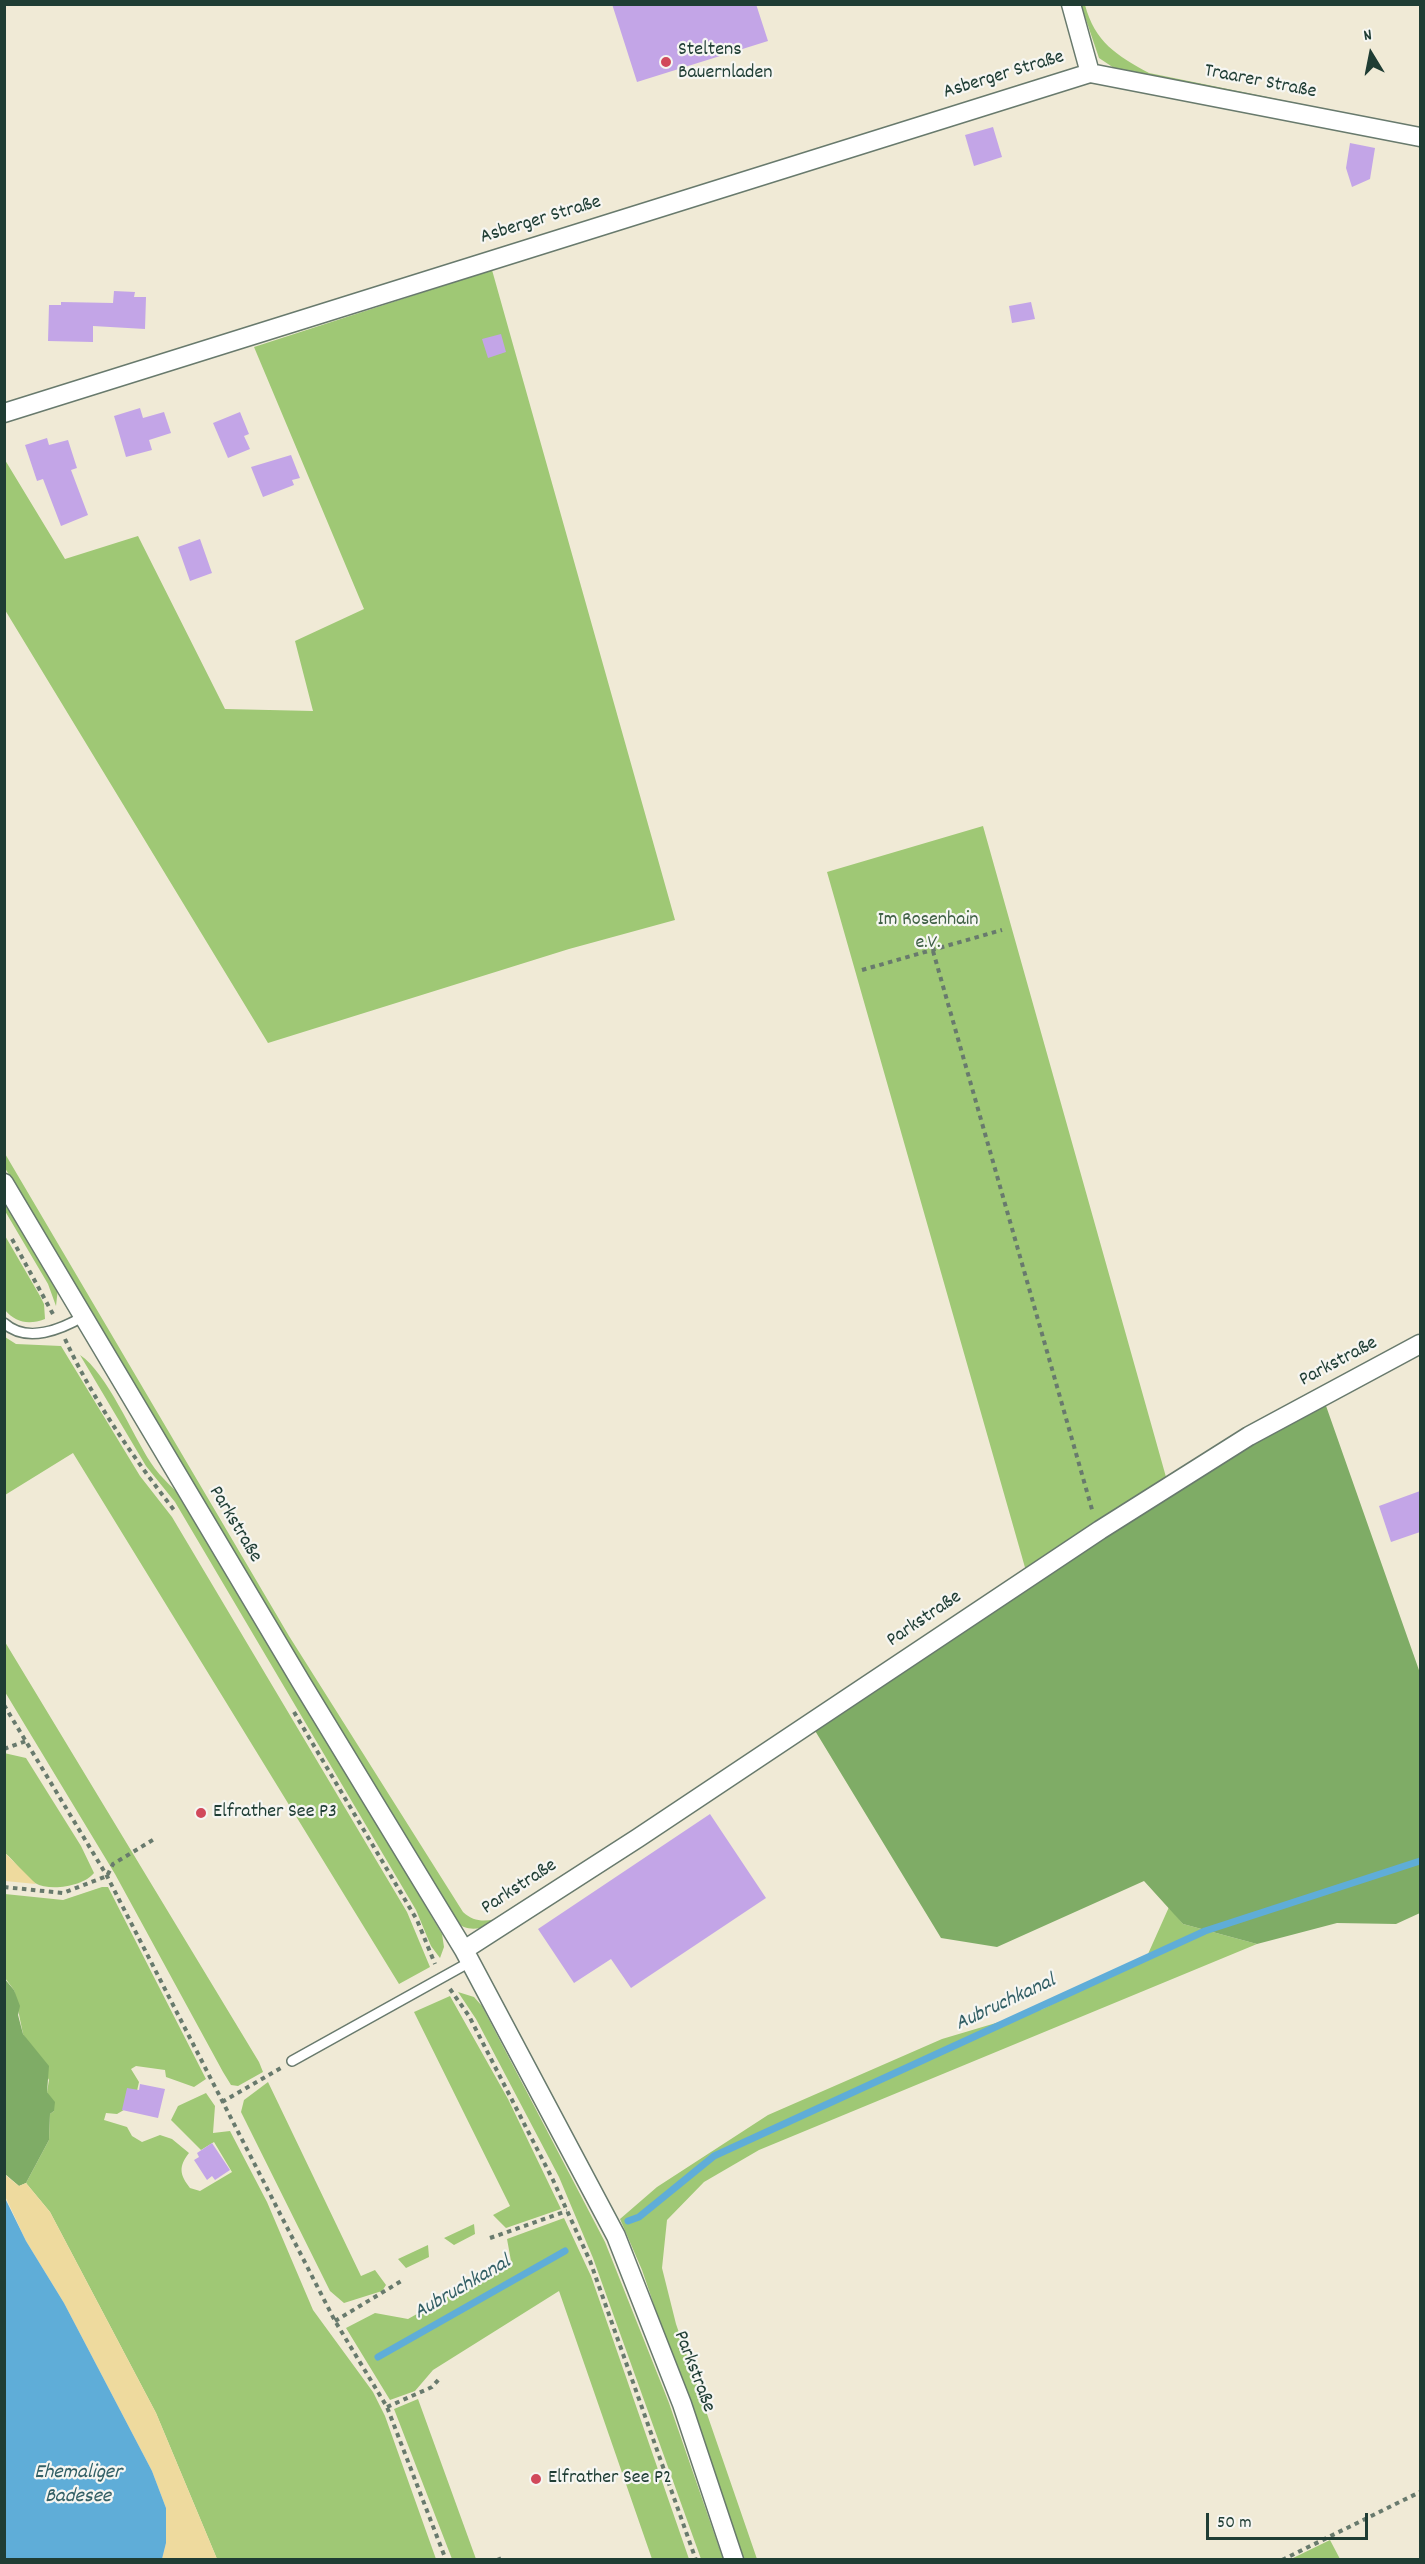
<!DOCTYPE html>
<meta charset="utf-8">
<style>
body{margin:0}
#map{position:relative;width:1425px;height:2564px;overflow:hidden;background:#f0ead6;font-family:Dekko,sans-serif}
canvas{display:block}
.frame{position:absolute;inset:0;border:6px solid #1f3d34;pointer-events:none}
.north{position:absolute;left:1341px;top:24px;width:60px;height:60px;-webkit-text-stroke:4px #f6f6f2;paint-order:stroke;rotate:350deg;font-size:16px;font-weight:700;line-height:24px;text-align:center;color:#1f3d34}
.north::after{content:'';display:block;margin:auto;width:21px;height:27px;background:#1f3d34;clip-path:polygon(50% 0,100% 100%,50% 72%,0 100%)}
.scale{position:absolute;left:1206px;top:2513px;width:162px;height:27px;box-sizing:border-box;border:3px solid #1f3d34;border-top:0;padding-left:8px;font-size:18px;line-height:21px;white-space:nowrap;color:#1f3d34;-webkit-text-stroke:4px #f6f6f2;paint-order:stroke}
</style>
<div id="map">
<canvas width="1425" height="2564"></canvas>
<div class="frame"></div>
<div class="north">N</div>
<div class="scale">50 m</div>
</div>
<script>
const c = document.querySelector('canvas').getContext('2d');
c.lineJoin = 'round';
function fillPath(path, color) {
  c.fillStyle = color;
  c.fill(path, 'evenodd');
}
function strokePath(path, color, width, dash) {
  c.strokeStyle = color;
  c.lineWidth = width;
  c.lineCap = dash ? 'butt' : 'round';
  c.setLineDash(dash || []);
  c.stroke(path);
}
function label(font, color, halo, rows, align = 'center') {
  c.font = font + ' Dekko,sans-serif';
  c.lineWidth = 4.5;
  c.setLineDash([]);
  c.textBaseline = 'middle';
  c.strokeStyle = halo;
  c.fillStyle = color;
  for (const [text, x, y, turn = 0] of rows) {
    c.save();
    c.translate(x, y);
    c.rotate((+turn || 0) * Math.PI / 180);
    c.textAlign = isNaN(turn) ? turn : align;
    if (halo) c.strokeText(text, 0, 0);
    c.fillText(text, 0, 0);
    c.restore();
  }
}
fillPath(new Path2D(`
 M1081,5h4c10,37 31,50 64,68l271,55v5l-297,-59 -24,-16z
 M492,270l183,650 -106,29 -301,94 -263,-433v-150l60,99 73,-23 87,173 88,2 -18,-70 69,-32 -110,-262z
 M983,826l183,651 -140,94 -199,-699z
 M4,1152l285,484 174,276c13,12 25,9 42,5 -17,9 -34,19 -50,4l-171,-282 -279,-471z
 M4,1194l54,94 -2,18 -8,-22 -43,-73z
 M4,1234l36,62 4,8 1,15c-16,6 -29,4 -40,-9z
 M5,1337l11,7 45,2 79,130 32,41 235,395 23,55 -31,17 -326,-531 -68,42z
 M80,1355c27,18 52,79 71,108 10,16 26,27 37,42l254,429 2,13 -4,11 -9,-12 -15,-36 -241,-408 -29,-36z
 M5,1642l254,420 4,10 -25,14 -7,-1 -8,-13 -108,-198 -110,-182z
 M4,1753l22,5 55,88 13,27c-10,13 -44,19 -59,10 -11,-7 -20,-22 -30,-30z
 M102,1887h6l98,192 -12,8 -28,-10 -1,-7 -29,-4 -5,3 8,13 -5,22 -17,10 -11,-1 -2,7 23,7 5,9 10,6 18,-7 12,4 17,14c-11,14 -9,22 1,35l10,3 32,-19 -18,-30 -13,8 -30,-30 7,-14 28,-13 9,13 -2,27 17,-2 37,71 46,108 60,82 12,24 51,143h-219l-61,-146 -106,-201 -24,-29 23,-43 1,-26 4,-3 -7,-19 2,-12 -26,-46 -9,-44 -9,-12v-84l58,6z
 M1169,1907l14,17 74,20 -498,206 -55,32 -37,38 -5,48 14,56 81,235h-16l-99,-289 -22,-51 37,-32 111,-72 174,-76 101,-30 105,-55z
 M458,1992l16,5 8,9 123,236 64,161 54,156h-22l-108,-301 -34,-81 -83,-158z
 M450,1996l58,103 53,110 -55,19 -13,-13 17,-9 -96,-194z
 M268,2082l93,194 14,-6 11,15 -4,6 -38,12 -14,-12 -89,-179 3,-12z
 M564,2218l27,58 98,283h-37l-93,-268 -126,79 -18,21 -25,9 -44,-72 29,-15 33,6 103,-58 -4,-22z
 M474,2224l1,10 -21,11 -10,-7z
 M428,2245l1,12 -23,11 -8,-9z
 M418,2399l58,160h-24l-58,-150z
 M1330,2540l10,19h-49z`), '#9fc875');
fillPath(new Path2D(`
 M1325,1403l95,270v240l-24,11 -59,-1 -80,21 -74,-20 -39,-43 -147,66 -56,-9 -127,-209 432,-283z
 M4,1978l10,12 6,16 -2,9 5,19 26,32 -2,26 8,10 -1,9 -4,3 -1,26 -23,43 -7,3 -14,-12z`), '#7fac66');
fillPath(new Path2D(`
 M4,1853h1l31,31 -31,-3z
 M4,2174l15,12 7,-3 24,29 106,201 61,146h-55l4,-16v-35l-14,-37 -88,-168 -38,-62 -21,-45z`), '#eeda9e');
fillPath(new Path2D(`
 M4,2196l22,45 38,62 88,168 14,37v35l-4,16h-157z`), '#5fadd8');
strokePath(new Path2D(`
 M628,2221l11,-4 75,-61 301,-138 190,-87 215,-70
 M378,2357l187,-106`), '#5fadd8', 7);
fillPath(new Path2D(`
 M612,4h144l12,37 -131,41z
 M993,127l9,30 -28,9 -9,-31z
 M1350,143l25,5 -5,31 -18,8 -6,-19z
 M114,291l21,1 -1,5h12l-1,32 -52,-3v16l-45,-1 1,-36h12v-3l52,1z
 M1031,302l4,17 -23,4 -3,-17z
 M501,334l5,18 -18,6 -6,-19z
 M140,408l3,10 21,-6 7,21 -22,7 3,10 -26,7 -12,-41z
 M240,412l9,22 -5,2 6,13 -22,9 -15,-35z
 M47,438l2,7 19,-5 9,28 -6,2 17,45 -27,11 -18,-47 -6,2 -12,-36z
 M291,455l9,23 -8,2 2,5 -31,12 -12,-30z
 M200,539l12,34 -22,8 -12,-34z
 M1420,1491v41l-29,10 -12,-36z
 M710,1814l56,84 -135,90 -20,-29 -37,24 -36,-54z
 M140,2084l25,5 -7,29 -36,-8 5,-22 12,2z
 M212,2143l18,27 -15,10 -3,-4 -5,4 -13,-20 5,-3 -2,-4z`), '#c3a5e7');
const lane = new Path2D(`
 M4,1323c23,21 58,6 80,-7
 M292,2061l178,-99`);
const street = new Path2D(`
 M1071,4l19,69
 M4,413l1086,-340 330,64
 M4,1183l297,499 163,268 152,286 66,168 52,156
 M464,1950l174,-112 462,-308 149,-94 171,-92`);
strokePath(lane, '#687a6d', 12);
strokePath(street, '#687a6d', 21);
strokePath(new Path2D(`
 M933,951l160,562
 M862,970l140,-40
 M12,1239l42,77
 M65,1339c28,61 68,118 109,171
 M4,1705l103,171 228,445 52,86 59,153
 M294,1712l123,208 18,44
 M4,1749l22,-8
 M4,1887l59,6 44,-17 6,-12 43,-26
 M450,1989l19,27 84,164 37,81 106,299
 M222,2102l59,-34
 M490,2238l77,-27
 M335,2321l68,-41
 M387,2407l45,-20 8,-9
 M497,2560l7,-3
 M1282,2560l138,-68`), '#687a6d', 4, [4.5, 4.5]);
strokePath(lane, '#fff', 9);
strokePath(street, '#fff', 18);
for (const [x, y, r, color] of [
 [666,62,6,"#d1495b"],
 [201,1813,6,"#d1495b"],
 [536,2479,6,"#d1495b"]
]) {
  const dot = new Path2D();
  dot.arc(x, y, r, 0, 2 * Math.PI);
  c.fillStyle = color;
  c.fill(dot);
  strokePath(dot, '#f6f6f2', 2);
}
label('20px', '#1f3d34', '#f6f6f2', [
 ["Steltens",678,51],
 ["Bauernladen",678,74],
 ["Elfrather See P3",213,1813],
 ["Elfrather See P2",548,2479]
], 'left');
label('20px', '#1f3d34', '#f6f6f2', [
 ["Asberger Straße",1004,76,-17],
 ["Traarer Straße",1260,83,11],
 ["Asberger Straße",541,221,-17],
 ["Parkstraße",1339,1363,-28],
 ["Parkstraße",234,1525,59],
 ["Parkstraße",925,1620,-34],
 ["Parkstraße",520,1888,-33],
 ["Parkstraße",693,2372,69]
]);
label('20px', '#3f6044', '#f6f6f2', [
 ["Im Rosenhain",928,921],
 ["e.V.",928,944]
]);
label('italic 21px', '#325f65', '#f6f6f2', [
 ["Aubruchkanal",1006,2004,-25],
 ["Aubruchkanal",463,2289,-30],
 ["Ehemaliger",78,2474],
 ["Badesee",78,2498]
]);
</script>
